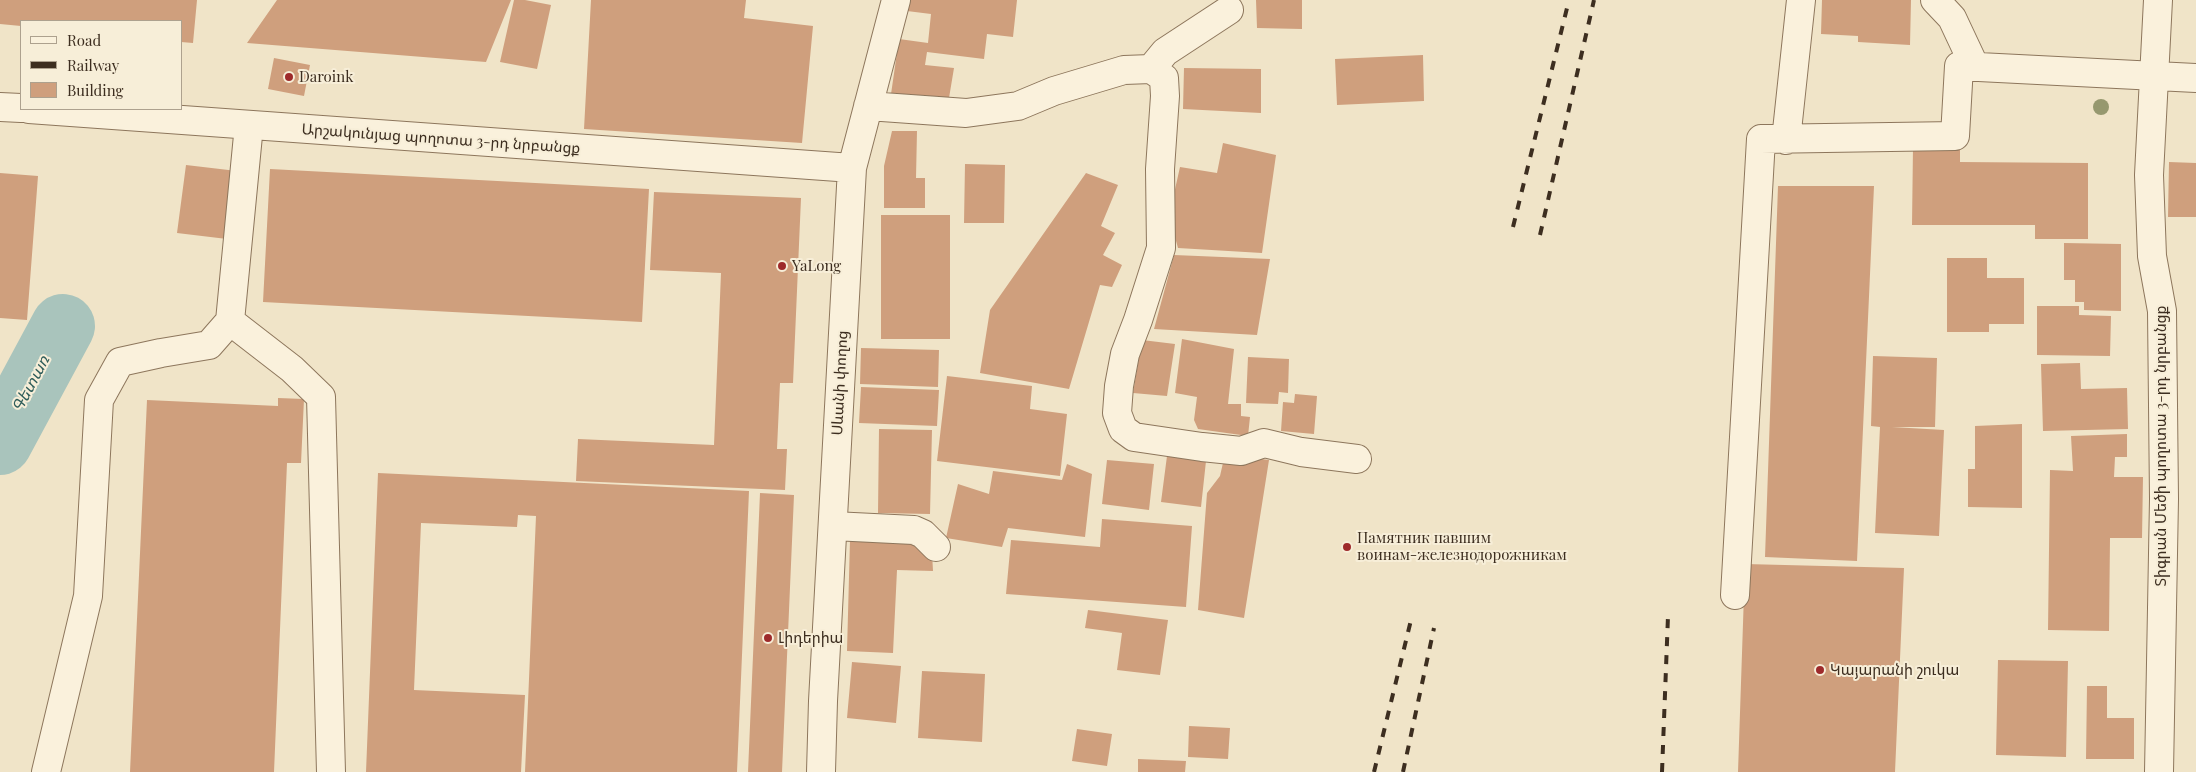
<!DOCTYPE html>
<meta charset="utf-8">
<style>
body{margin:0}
#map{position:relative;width:2196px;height:772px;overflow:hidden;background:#f0e4c8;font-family:"Playfair Display",serif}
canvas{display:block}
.legend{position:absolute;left:20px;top:20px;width:162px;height:90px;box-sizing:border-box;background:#f7eed8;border:1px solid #ada18e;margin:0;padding:6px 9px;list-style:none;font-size:15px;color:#3d2e20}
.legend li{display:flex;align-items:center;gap:10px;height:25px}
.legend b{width:25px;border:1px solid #ada18e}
</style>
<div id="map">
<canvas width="2196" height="772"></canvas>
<ul class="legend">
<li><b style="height:6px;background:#faf1dc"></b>Road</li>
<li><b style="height:6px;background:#3d2e20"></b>Railway</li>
<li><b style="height:14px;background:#cf9f7d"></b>Building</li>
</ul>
</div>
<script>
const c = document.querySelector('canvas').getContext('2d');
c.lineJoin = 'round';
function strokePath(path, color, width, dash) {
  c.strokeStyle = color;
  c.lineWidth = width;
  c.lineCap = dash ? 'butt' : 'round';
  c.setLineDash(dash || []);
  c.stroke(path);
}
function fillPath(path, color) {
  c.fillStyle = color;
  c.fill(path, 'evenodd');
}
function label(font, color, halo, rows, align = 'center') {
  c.font = font + ' "Playfair Display","Noto Sans Armenian",serif';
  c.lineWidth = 4;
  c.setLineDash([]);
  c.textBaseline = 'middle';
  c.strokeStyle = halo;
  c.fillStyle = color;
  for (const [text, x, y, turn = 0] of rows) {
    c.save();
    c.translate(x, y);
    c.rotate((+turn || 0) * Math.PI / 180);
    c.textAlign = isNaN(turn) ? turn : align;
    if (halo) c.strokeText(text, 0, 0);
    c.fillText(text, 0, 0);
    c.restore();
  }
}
strokePath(new Path2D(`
 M0,443l63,-117`), '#a9c4bc', 64);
fillPath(new Path2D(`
 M0,0h197l-4,43 -12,-1v-21h-160v5l-21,-2z
 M277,0h234l-25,62 -239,-19z
 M514,0h11l26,5 -14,64 -37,-7z
 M591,0h155l-2,18 69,8 -11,117 -218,-14z
 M908,0h109l-4,37 -26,-3 -3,25 -57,-7 -2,13 29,3 -6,36 -58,-3 9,-62 29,4 3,-29 -24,-3z
 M1256,0h46v29l-45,-1z
 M1822,0h89l-1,45 -52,-3v-6l-37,-2z
 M1423,55l1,46 -87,4 -2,-46z
 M274,58l36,7 -6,31 -36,-7z
 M1184,68l77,1v44l-78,-4z
 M892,131h25l-1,47h9v30h-41v-42z
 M1223,143l53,12 -14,98 -84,-5 -9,-32 11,-49 37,6z
 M1913,147h47v15l128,1v76h-53v-14h-123z
 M2169,162l27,1v54h-28z
 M965,164l40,1 -1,58h-40z
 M186,165l51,6 -10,68 -50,-6z
 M270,169l379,20 -7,133 -379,-20z
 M0,173l38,3 -11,144 -27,-2z
 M1086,173l32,12 -17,41 14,7 -12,22 19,10 -10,22 -12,-2 -31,104 -89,-16 10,-63z
 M1778,186h96l-17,375 -92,-4z
 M654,192l147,6 -8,185h-13l-3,66h10l-2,41 -209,-9 2,-42 136,6 7,-172 -71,-3z
 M881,215h69v124h-69z
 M2064,243l57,1v67l-37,-1v-8h-9v-22h-11z
 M1174,255l96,4 -13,76 -103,-6z
 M1947,258h40v20h37v46h-35v8h-42z
 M2037,306h42v9l32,1 -1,40 -73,-1z
 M1182,339l52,10 -6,55h13v12l9,1 -2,19 -50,-7 -4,-9 3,-23 -22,-4z
 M1142,340l33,4 -8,52 -34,-3z
 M861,348l78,2 -1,37 -78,-3z
 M1873,356l64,2 -2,69h-43l52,3 -5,106 -64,-3 5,-106 -9,-1z
 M1248,357l41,2 -1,34 -9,-1 -1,12 -32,-1z
 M2080,363l1,26 46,-1 1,41 -85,2 -2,-67z
 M947,376l85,10 -2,23 37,5 -7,62 -123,-15z
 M861,387l78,3 -2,36 -78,-3z
 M1295,394l22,2 -3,38 -33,-3 2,-29 11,1z
 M278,398l26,1 -3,64h-14l-13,309h-144l17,-372 131,6z
 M2022,424v84l-54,-1v-38h7v-43z
 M879,429l53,1 -2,84 -52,-1z
 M2127,434v23h-12l-1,20h29l-1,61h-32l-1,93 -61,-1 2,-160 23,1 -2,-35z
 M1225,454l44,6 -25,158 -46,-8 9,-117 13,-17z
 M1167,456l39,5 -5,46 -40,-5z
 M1107,460l47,4 -5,46 -47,-6z
 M1067,464l25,10 -7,63 -77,-9 -6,19 -56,-9 12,-54 31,10 4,-23 69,9z
 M378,473l371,18 -12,281h-212l11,-256 -18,-1 -1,12 -96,-4 -7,167 111,5 -4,77h-155z
 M760,493l34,2 -12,277h-34z
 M1102,519l90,7 -6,81 -180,-13 5,-54 89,7z
 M850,540l62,1 20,12 1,18 -36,-1 -4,83 -46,-2z
 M1745,564l159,4 -9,204h-157z
 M1088,610l80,10 -8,55 -43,-5 5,-37 -37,-5z
 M1998,660l70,1 -2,96 -70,-2z
 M852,662l49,4 -5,57 -49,-5z
 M922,671l63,3 -3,68 -64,-4z
 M2087,686h20v32h27v41h-48z
 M1189,726l41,2 -2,31 -40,-2z
 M1077,729l35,5 -5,32 -35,-5z
 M1138,759l48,2 -1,11h-47z`), '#cf9f7d');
const minor = new Path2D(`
 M1935,0l17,18 23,49
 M2158,0l-9,175 3,81 10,55 2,188 -5,273
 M1151,69l14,-17 64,-42
 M868,106l98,7 52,-7 36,-15 70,-21 27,-1 13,9 1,18 -5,73 1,79 -23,72 -13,34 -6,32 -2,27 6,16 11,8 68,10 39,4 23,-8 37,9 56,7
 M0,107l21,1
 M29,109l823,59
 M1786,140l15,-140
 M230,321l62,48 29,28 10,375
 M833,526l81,4 9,4 13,13
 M1735,595l26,-456 194,-3 4,-70 237,12
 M46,772l42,-176 11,-196 21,-38 41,-9 48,-8 21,-24 19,-196
 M821,772l2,-71 29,-533 44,-168`);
strokePath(minor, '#8d765c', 30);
strokePath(minor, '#faf1dc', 28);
strokePath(new Path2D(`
 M1513,227l56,-227
 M1540,235l54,-235
 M1374,772l38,-156
 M1403,772l31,-144
 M1662,772l6,-156`), '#3d2e20', 4, [9, 9]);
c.fillStyle = '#96986f';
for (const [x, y] of [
 [2101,107]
]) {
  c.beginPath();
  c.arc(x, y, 8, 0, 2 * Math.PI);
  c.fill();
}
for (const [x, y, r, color] of [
 [289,77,5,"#9e2a2b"],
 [782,266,5,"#9e2a2b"],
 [1347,547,5,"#9e2a2b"],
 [768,638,5,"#9e2a2b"],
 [1820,670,5,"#9e2a2b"]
]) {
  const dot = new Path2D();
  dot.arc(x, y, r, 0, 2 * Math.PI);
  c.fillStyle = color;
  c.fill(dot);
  strokePath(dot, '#f7eed8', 2);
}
label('15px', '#3d2e20', '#f7eed8', [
 ["Daroink",299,77],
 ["YaLong",792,266],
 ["Памятник павшим",1357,538],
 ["воинам-железнодорожникам",1357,555],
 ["Լիդերիա",778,638],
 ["Կայարանի շուկա",1830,670]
], 'left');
label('15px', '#3d2e20', '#f7eed8', [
 ["Արշակունյաց պողոտա 3-րդ նրբանցք",441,139,4],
 ["Սևանի փողոց",840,383,-87],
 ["Տիգրան Մեծի պողոտա 3-րդ նրբանցք",2161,446,-90]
]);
label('italic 16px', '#2f5d5a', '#f7eed8', [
 ["Գետառ",31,384,-62]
]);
</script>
